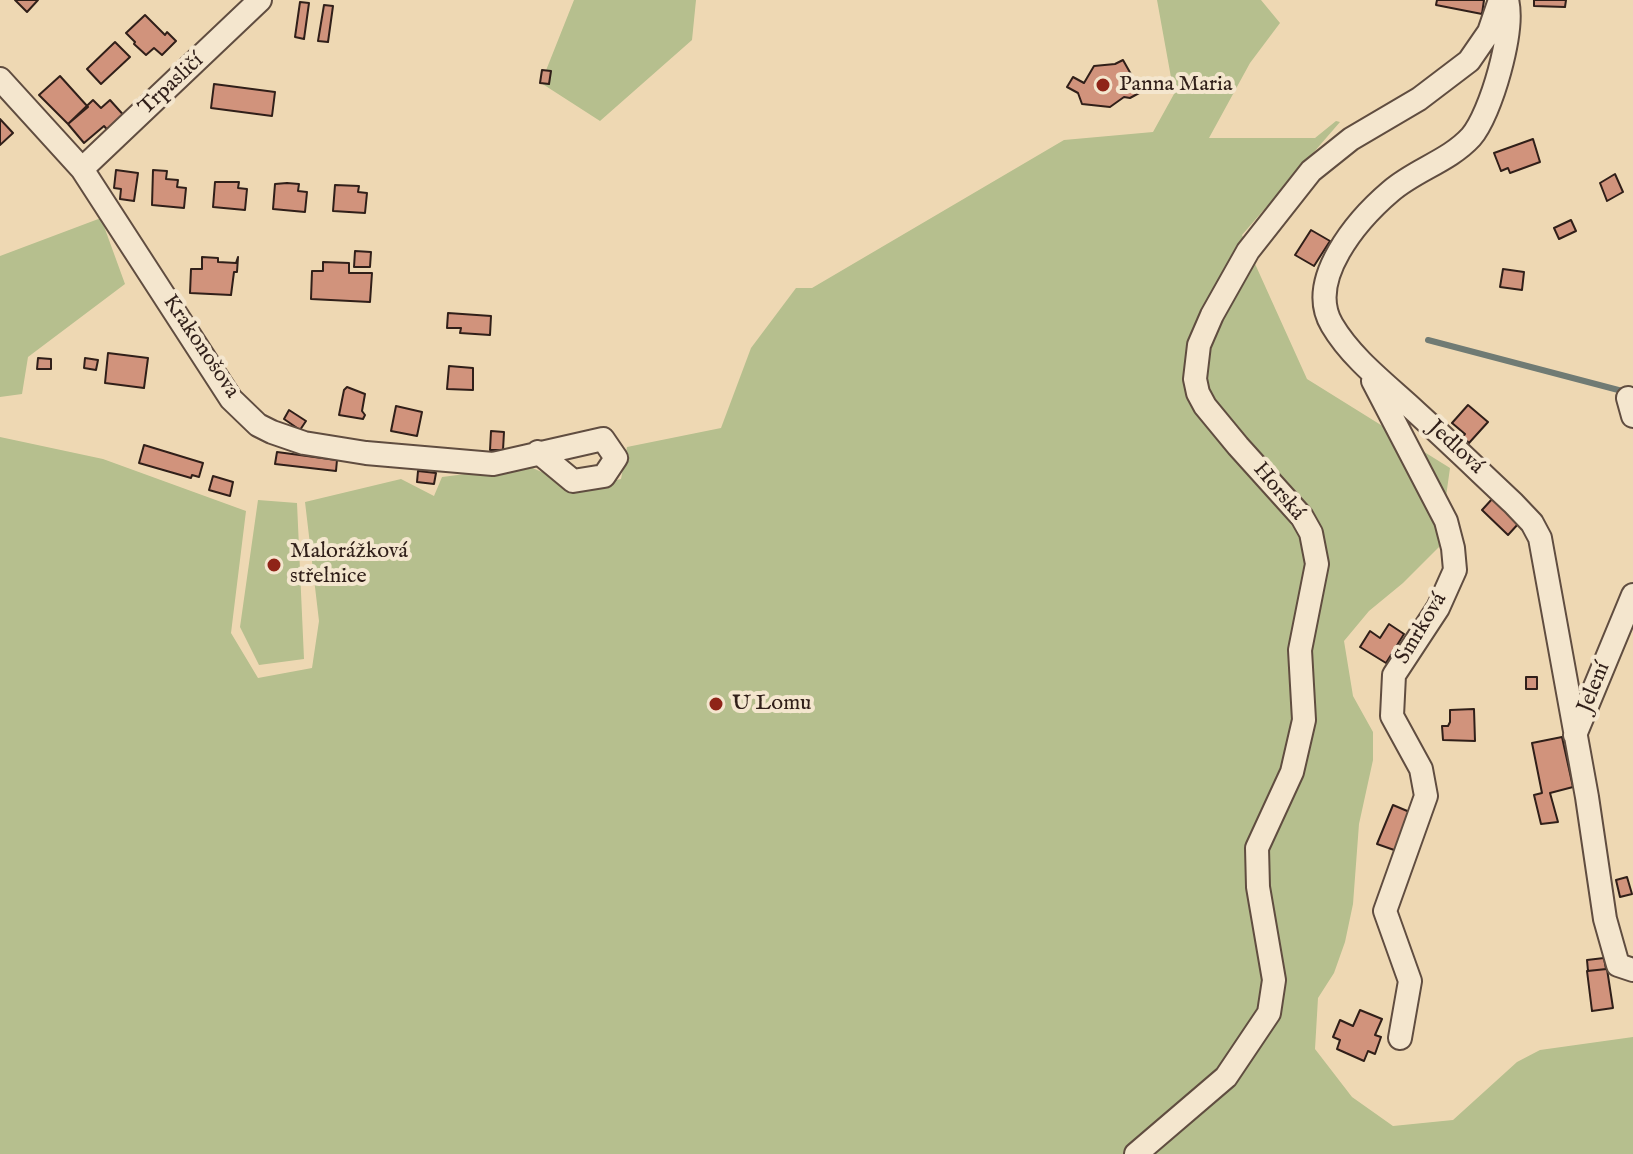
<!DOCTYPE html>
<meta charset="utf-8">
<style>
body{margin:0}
canvas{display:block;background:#eed8b3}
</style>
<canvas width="1633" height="1154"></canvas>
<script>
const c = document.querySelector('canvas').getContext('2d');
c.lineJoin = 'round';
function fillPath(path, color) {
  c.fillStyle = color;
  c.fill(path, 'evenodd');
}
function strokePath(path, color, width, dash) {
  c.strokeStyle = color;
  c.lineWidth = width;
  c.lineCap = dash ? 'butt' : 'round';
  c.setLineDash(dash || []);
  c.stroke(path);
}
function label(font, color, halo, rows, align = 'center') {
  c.font = font + ' "IM FELL English",serif';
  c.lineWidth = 8;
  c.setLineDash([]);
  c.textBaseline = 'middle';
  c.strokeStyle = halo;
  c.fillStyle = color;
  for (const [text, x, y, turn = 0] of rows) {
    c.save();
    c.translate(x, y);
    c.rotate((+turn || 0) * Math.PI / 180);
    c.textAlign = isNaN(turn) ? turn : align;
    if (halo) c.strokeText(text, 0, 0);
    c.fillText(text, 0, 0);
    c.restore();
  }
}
fillPath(new Path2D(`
 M574,0h122l-4,40 -92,81 -59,-38z
 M1157,0h104l19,23 -30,40 -41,75h106l21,-17 4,1 -98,113 65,144 143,89 -11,79 -36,36 -34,28 -25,30 9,55 20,36v28l-14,64 -6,80 -8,38 -11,31 -16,25 -3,51 37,48 41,29 60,-6 64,-58 23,-12 93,-13v117h-1633v-717l103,22 143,52 -15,122 27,45 54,-10 7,-47 -14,-119 96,-23 33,17 8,-19 86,-11 50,22 43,-9 6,-32 94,-19 30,-80 45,-60h16l252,-148 89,-8 21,-38z
 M101,218l24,66 -97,73 -6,37 -22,3v-141z
 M258,500l39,3 7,156 -45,6 -19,-38z`), '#b6bf8e');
strokePath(new Path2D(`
 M1428,340l198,52`), '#707b74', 6);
const building = new Path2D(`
 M15,0h23l-11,12z
 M1437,0h47l-2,14 -46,-9z
 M1534,0h32l-1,7 -31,-1z
 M300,2l9,1 -5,36 -9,-2z
 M324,5l9,1 -5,36 -10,-1z
 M145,15l20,20 2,-3 9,9 -14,14 -8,-7 -8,7 -12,-11 1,-2 -9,-9z
 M115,42l15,15 -29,27 -14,-15z
 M1123,60l18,32 -11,6 -6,-1 -14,10 -28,-3 -4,-11 -11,-6 6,-10 11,6 10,-17 21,-2z
 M542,70l9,1 -2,13 -9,-1z
 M60,76l28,31 -20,17 -29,-29z
 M214,84l61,8 -3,24 -61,-8z
 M93,100l8,8 9,-8 17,19 -16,15 -7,-8 -20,17 -16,-19z
 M0,119l13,14 -13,12z
 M1533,139l7,23 -30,11 -2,-5 -7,3 -7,-18z
 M116,170l22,3 -4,28 -14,-2 1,-10 -7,-1z
 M153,170l14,1 -1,8 12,1 -1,7 9,1 -2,20 -32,-3z
 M1615,174l8,18 -16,9 -7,-18z
 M215,182h24l-1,6 9,1 -2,21 -32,-3z
 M287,183l12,1 -1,7 9,1 -2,20 -32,-3 2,-25z
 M335,185l24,1 -1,6 9,1 -2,20 -32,-2z
 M1571,220l5,11 -17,8 -5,-11z
 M1311,230l19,11 -16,25 -19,-11z
 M355,251l16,1 -1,15h-16z
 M202,257l16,1v4l18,1 2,-6 -1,15h-3l-3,23 -41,-2 1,-24h11z
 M323,262l26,1v10h23l-2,29 -59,-3 1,-28h11z
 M1503,269l21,3 -2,18 -22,-3z
 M448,313l43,3 -1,19 -30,-2 1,-5h-14z
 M108,353l40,5 -4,30 -39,-5z
 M38,358l13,1v10h-14z
 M85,358l13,2 -2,10 -12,-2z
 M449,366l24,2v22l-26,-1z
 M347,387l18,7 -3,17 3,4 -2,4 -24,-4 5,-25z
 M1468,405l20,17 -19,21 -6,-6 2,-3 -13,-11z
 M396,406l26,6 -5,24 -26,-5z
 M289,410l17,11 -6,9 -16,-11z
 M491,431l13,1 -1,18h-13z
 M144,445l59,18 -4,14 -7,-2 -1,3 -52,-15z
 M277,452l60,8 -1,11 -61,-7z
 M418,471l18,2 -2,11 -17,-2z
 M213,476l20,6 -3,14 -21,-6z
 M1493,498l26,25 -11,12 -26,-25z
 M1389,624l15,10 -18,29 -26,-16 10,-16 10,7z
 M1526,677h11v12h-11z
 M1474,709l1,32 -32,-1 -1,-14h6l2,-4v-12z
 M1562,737l11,50 -23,6 8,29 -17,2 -7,-29 8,-2 -10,-50z
 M1393,805l19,8 -15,38 -20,-7z
 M1627,877l5,17 -12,3 -4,-17z
 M1604,958l2,11 -18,2 -1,-11z
 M1607,969l6,39 -21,3 -5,-40z
 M1360,1010l22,9 -7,16 6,2 -6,17 -7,-3 -4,10 -27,-12 3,-9 -7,-3 7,-17 13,6z`);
fillPath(building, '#d1937c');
strokePath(building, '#301f19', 2);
const street = new Path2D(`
 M1507,0c8,30 -16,114 -36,137 -22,24 -56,33 -80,54 -33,28 -86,89 -59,134 20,34 55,60 84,87 33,30 65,61 97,91l19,20 8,15 47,259 18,122 13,46 15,5
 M0,79l82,90 149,230 27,26 14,7 32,11 62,10 127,11 110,-25 13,19 -12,18 -31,5 -35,-29
 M82,169l178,-169
 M1373,381l73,140 7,27 2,22 -17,38 -44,67 -2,41 29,53 5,27 -41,115 25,70 -10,57
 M1628,398l5,18
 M1575,735l58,-140
 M1136,1154l90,-77 43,-64 5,-33 -16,-93 -1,-39 35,-76 12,-52 -4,-70 17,-86 -6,-31 -9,-16 -64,-71 -33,-40 -7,-13 -3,-14 4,-34 13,-30 36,-64 63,-80 40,-32 68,-40 50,-38 20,-29 11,-32`);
strokePath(street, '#604d40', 26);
strokePath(street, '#f4e6ce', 22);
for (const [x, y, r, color] of [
 [1103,85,8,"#8f2418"],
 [274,565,8,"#8f2418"],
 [716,704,8,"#8f2418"]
]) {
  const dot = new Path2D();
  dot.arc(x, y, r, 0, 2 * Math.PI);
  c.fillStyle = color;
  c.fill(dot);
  strokePath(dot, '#f4e6ce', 3);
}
label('22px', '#301f19', '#f4e6ce', [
 ["Trpasličí",172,85,-43],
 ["Krakonošova",200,347,56],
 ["Jedlová",1455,448,43],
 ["Horská",1278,492,50],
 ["Smrková",1422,629,-59],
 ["Jelení",1595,688,-68]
]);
label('22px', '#301f19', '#f4e6ce', [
 ["Panna Maria",1119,85],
 ["Malorážková",290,552],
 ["střelnice",290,577],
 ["U Lomu",732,704]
], 'left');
</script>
